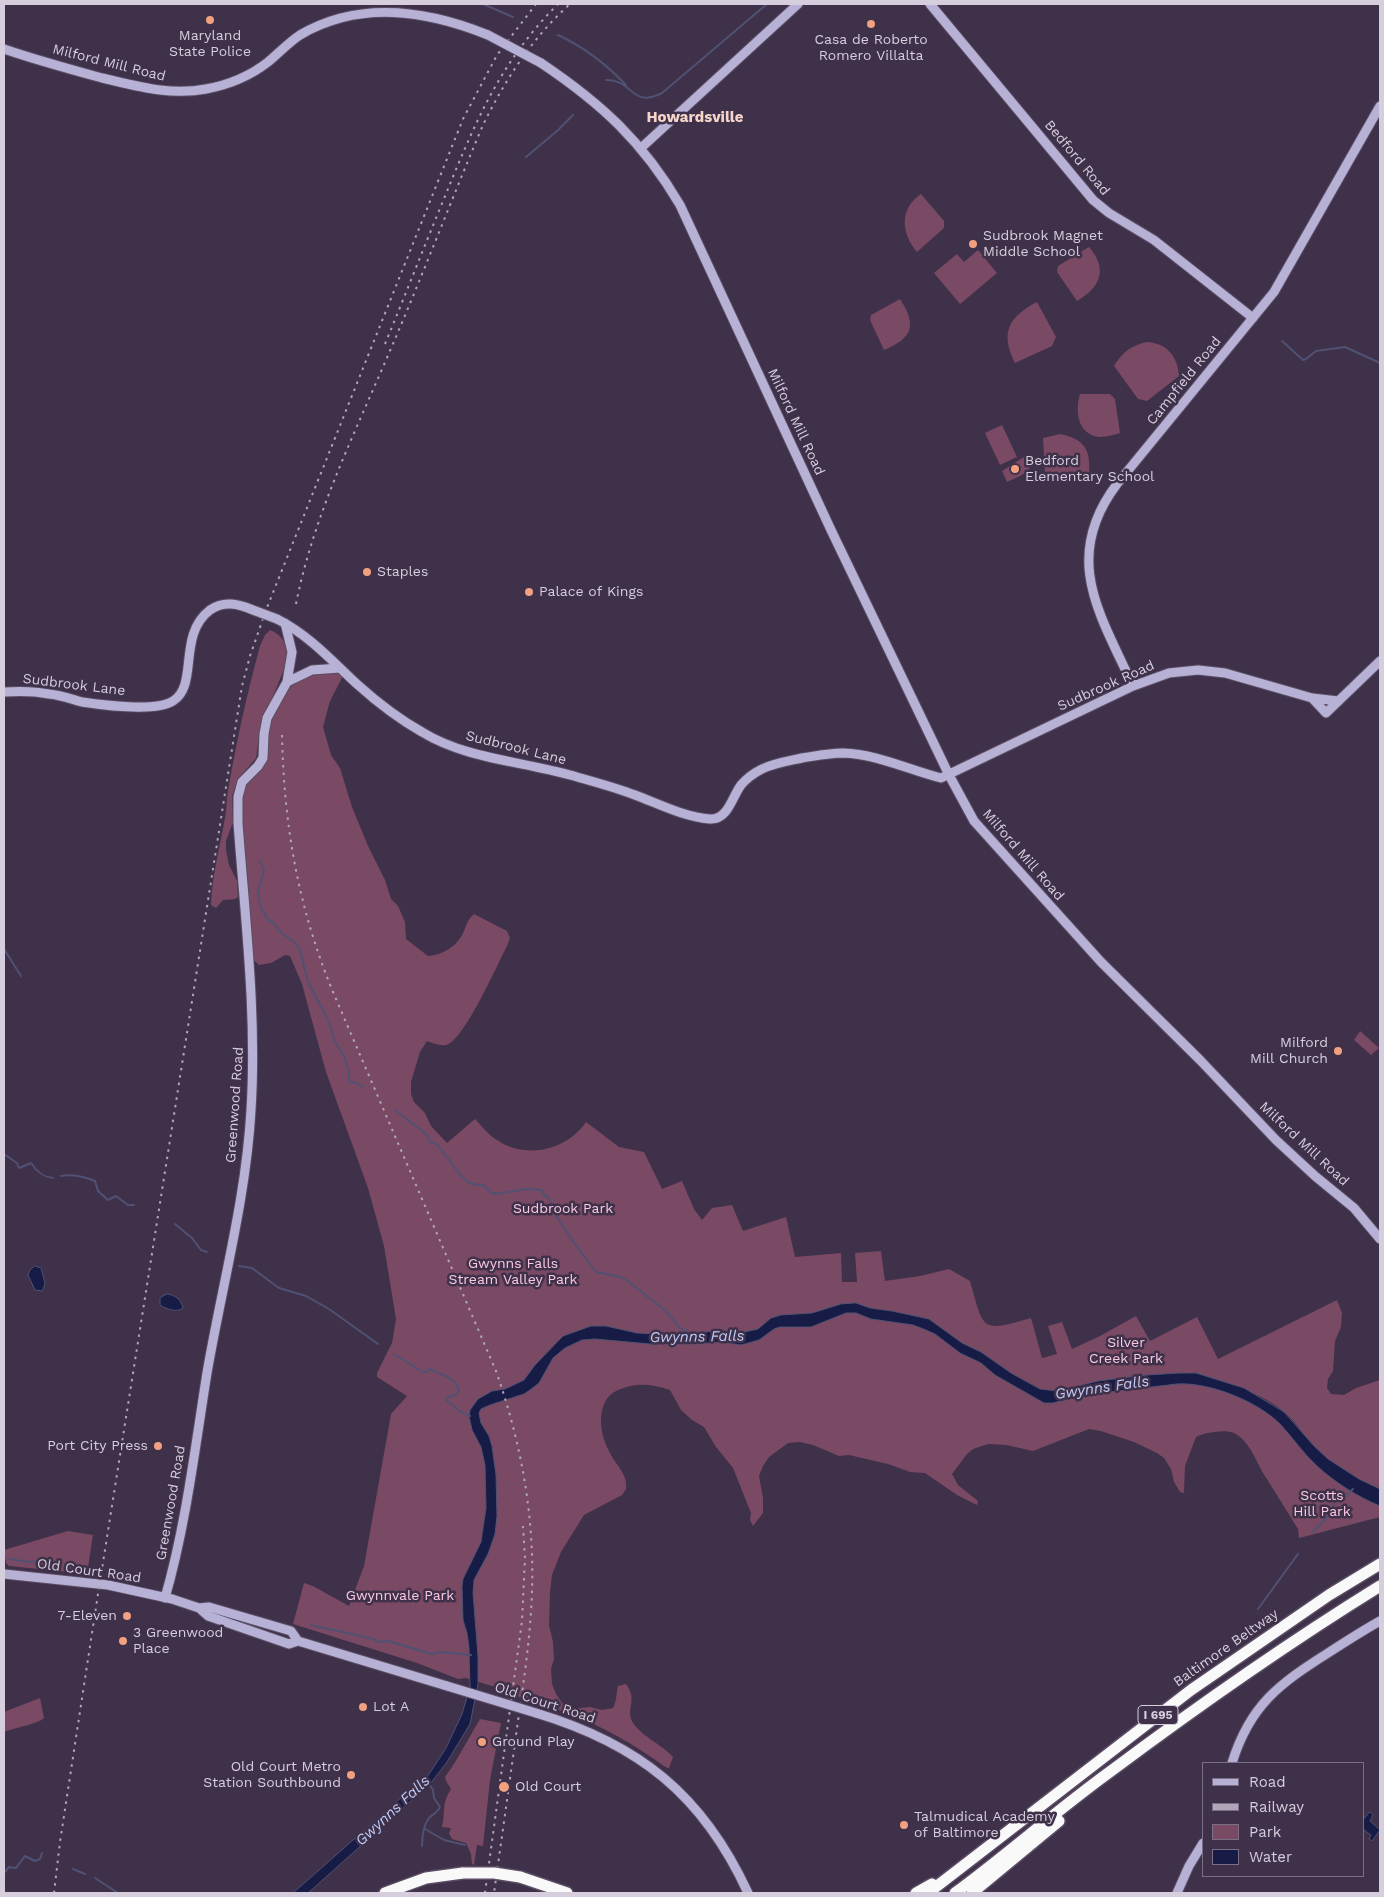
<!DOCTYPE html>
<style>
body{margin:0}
#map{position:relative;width:1384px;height:1897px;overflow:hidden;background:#3f314a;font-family:"Work Sans",sans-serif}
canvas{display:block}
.frame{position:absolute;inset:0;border:5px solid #d6cddd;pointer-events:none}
.legend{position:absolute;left:1202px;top:1762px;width:162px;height:115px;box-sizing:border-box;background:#3f314a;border:1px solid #7b6f85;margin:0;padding:6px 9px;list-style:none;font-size:15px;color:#d6cddd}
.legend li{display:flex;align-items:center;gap:10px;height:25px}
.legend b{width:25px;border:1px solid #7b6f85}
</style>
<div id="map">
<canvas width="1384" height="1897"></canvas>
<div class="frame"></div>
<ul class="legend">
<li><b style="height:6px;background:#b6b1d5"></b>Road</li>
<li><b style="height:6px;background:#b1a6b9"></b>Railway</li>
<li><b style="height:14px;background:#7a4963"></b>Park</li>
<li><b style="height:14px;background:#161c45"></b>Water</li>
</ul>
</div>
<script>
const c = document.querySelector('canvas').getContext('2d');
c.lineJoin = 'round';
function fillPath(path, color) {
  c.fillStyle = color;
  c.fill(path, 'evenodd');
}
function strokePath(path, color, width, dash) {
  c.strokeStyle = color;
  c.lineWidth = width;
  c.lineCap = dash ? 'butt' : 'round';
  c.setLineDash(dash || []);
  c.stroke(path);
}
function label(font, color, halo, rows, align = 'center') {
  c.font = font + ' "Work Sans",sans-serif';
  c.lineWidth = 5;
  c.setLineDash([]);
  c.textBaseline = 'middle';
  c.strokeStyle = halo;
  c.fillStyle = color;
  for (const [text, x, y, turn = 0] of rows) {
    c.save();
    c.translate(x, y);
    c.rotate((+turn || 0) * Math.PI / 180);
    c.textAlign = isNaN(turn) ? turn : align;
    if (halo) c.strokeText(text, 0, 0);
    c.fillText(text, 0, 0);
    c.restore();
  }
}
fillPath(new Path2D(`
 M921,194l23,27v7l-27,24c-16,-19 -18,-43 4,-58z
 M1089,247c19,22 12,40 -12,54l-20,-29 1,-6z
 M978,250l19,23 -37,31 -26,-31 23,-19 7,8z
 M900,299c17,26 13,39 -16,51l-14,-30 1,-5z
 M1037,302l19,35 -4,9 -37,17c-15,-30 -7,-46 22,-61z
 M1147,342c20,1 31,15 32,34l-32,25 -9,-2 -24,-33c9,-14 16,-20 33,-24z
 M1080,394h30l5,5 5,34c-6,2 -14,4 -21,4 -22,-3 -24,-26 -19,-43z
 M1002,425l15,32 -17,8 -15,-32z
 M1060,434c25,5 31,16 29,41l-40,1 -4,-4 -2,-34z
 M1024,457l6,11 -8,7 -15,7 -5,-11z
 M270,630c18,7 18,22 17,39l-5,5 -22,55 -4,29 -18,21 -6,17 1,26 -7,19v9l3,15 8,16 1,16 -3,2 -12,1 -7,8 -5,-3c1,-30 9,-58 14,-87 2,-9 1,-18 3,-27 8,-48 19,-97 32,-145l5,-11z
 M327,671l10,2 6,3 -13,25 -7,26 8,28 9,13 12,39 16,39 17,34 6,19 7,7 7,16 1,17 22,17c15,-1 30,-10 36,-25 3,-7 3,-11 10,-17l33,17 3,7 -3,8c-10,19 -43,95 -61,99 -7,1 -13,-2 -19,-4l-7,11 -9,30v12l3,8 11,11 6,13 16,17 28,-24c7,7 13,16 22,21 29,20 70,10 89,-18l33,25 25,5 18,37 20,-8 12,28 8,11 10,-12 20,-3 11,26 43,-14 9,40 46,-4 1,29h15l-2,-29 26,-2 4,30 35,-5 29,-7 21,12c14,49 10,52 61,37l11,40 15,-4 -9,-28 14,-4 10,27 28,-13 36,-20 14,25 47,-24 21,42 119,-59 5,13 -1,14 -6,14 -2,30 -5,8 -1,9 4,6 13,1 12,-7 24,-8v109c-20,-4 -52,-28 -67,-43 -10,-11 -18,-26 -30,-35 -27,-22 -56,-25 -87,-38l67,32 77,78 40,23v11l-81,21 -1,-9c-11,-18 -22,-35 -33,-53 -9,-14 -15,-35 -31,-43 -9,-4 -30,0 -38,4l-11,29 -1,27 -4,-1 -6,-10 -3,-13 -7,-11 -7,-5 -23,-11 -33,-11 -12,-2 -56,22 -27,-6 -18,-1 -15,5 -6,5 -15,20 6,11 20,16 -1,4 -20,-10 -32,-22 -15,-1 -22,-8 -39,-9 -10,1 -26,-11 -13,-3 -12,1 -19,14 -6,9 -4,10 4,22v15l-10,13 -3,-6 1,-7 -18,-45 -17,-21 -12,-20 -12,-7 -11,-10 -11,-20c-18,-6 -34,-8 -52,0 -23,10 -19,43 -9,61 6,14 19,22 17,38l-4,6 -38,20 -23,37 -9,23 -2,17 -1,33 4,17 1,17 -3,10 1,15 4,10 6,9 11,6 17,-2 12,3 11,-2c4,-7 3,-15 5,-22l8,-2c12,16 0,23 6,37 7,14 31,24 41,36l-4,11h-2c-32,-23 -66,-43 -103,-56 -7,-3 -16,-7 -22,-6l-50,-20 -26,-8 -8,1 -41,-16 -124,-39 11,-41 9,3 36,20 15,-40 27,-152 16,-18 -30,-19v-4l15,-30 4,-24 -12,-73 -16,-58 -42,-116 -24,-88 -12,-28 -5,-1 -14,8 -12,2 -4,-4h-3l-12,-155 5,-22 22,-41 3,-23 23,-39 8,-1 3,-4z
 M1360,1031l19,17 -8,7 -17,-15z
 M68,1531l25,4 -6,39 -78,-8 -3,-3 -2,-13z
 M40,1698l4,20c-6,6 -31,10 -40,14v-20z
 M480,1719l21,4 -11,57 -7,66 -6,-1 -3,20 -2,-1 -1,-10 -5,-11 -14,-4 -3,-6 2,-5 -9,-1c4,-17 -1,-22 9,-38l-5,-8 -1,-4 9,-13z`), '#7a4963');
const water = new Path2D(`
 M35,1266l6,2 4,15 -1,4 -2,4 -7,-1 -7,-15 2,-5z
 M167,1294c9,1 14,6 16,14 -6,5 -17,1 -23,-3v-7z
 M856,1303l14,5 22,3 37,8 33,24 19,9 30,21 29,16 18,2 40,-10 49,-6 32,-2h17l48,15 40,24 30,34 14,13 31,20 21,10v17c-22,-9 -46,-24 -64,-41 -13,-12 -23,-27 -35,-40 -22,-23 -71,-43 -104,-41l-94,11 -30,8h-9l-49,-28 -14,-12 -21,-10 -25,-19 -9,-4 -13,-5 -42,-6 -15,-6h-10l-35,14h-31l-6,2 -15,11 -18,5 -21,-3 -24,2h-46l-55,-5 -13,1 -17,8 -12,10 -14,25 -9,7 -6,4 -34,11 -9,4 -2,4 2,10 8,13 3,10 4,29 1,41 -2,18 -7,20 -14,26 -1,13 5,63v28l-8,40 -23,38 -17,22 -122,109h-15l110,-97 19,-11 24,-37 16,-34 8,-27 -1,-40 -2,-14 -4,-13 -1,-33 1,-8 18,-37 5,-34 -1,-43 -4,-18 -9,-17 -3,-14 1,-6 8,-11 14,-8 13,-2 19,-9 11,-15 28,-29 28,-10h15l31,7 41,2 45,-5 9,3h8l18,-4 13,-11 10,-3 31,-2 29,-9z
 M1370,1812l3,3 -3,6 10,9 -8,11 -3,-2 2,-4 -8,-6v-9z`);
fillPath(water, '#161c45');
strokePath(water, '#505173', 1);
strokePath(new Path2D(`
 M483,4l30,13
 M558,35c26,12 49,30 68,50
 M606,80c27,-1 25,29 56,13l105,-89
 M526,157l31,-26 16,-16
 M1282,341l21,19 3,-1 10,-8 29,-4 35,16
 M260,860l4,11 -6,21 3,16 8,13 5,2 5,8 15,11 6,8 8,32 21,40 6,20 9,14 5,15v11l8,1 6,4
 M4,949l17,27
 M395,1110l32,25 3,7 7,2 24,32 8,7 16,3 5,6 6,2 30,-5 15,1 4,6 4,2 6,16 20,30 21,28 25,5 8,5 37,29 14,17 13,6
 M4,1154l13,9 2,5 12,-5c6,9 12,14 22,15
 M61,1176c11,-2 24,1 34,5l3,10 10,9 8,-4 12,9h6
 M175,1224l17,14 9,12 6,2
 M239,1266l13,2 27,20 27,8 23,13 49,35
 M394,1354l29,18h3l4,-3c11,5 26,9 29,22l-5,5 -6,1 -2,3 15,12 9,4
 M1313,1532l19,-20 2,-10 7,-2 12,-11
 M10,1559l18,3 16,-1
 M1258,1609l40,-55
 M311,1625l63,14 3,3 11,-1 44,13 9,-2 30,3
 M425,1829l19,11 21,5
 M422,1846c0,-9 1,-20 7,-28 4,-4 9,-6 11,-11l-6,-9 -1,-8 -4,-6
 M73,1869l12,5
 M4,1873l5,-6 7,1 9,-12 10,5 5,-2 2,-6
 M95,1878l23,15`), '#505173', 2);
const secondary = new Path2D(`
 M930,4l163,196 16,13 45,27 99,78
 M4,49c32,11 65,20 98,29 35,8 68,18 104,11 22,-4 44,-13 62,-27 11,-9 20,-19 32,-27 60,-35 126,-25 188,0
 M541,63c61,41 102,79 139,142l151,325 118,245 25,46 127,141 99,98 76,80 39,36 39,32 26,31
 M641,148l157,-144
 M277,619c32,16 55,42 81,66 20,18 41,34 64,47 44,27 99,29 148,43 21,6 44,12 65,20 24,9 49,22 75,24 18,1 22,-22 31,-34 6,-7 13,-12 21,-16 12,-6 26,-8 40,-11 13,-2 27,-5 41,-5 34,1 66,17 98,25l192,-92 36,-13 29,-3 27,3 87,25 26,3
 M287,682l25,-12 28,-2
 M1133,686c-33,-72 -72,-128 -16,-202l157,-192 106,-186
 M4,692c15,-1 30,-1 45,2 11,1 22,5 33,8 20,3 74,10 91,-1 26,-16 4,-66 37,-91 14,-10 29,-6 43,0
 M1312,698l14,15 54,-52
 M4,1574l104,11 64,14 27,9 10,-1 82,24 7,10
 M165,1598c21,-73 30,-150 42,-225 15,-87 39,-174 44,-263 6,-96 -6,-192 -13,-287v-26l4,-15 16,-16 5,-8 1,-24 3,-16 20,-36 5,-30 -7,-29
 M199,1608l9,8 81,28 9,-3 149,45
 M536,1713c103,31 167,82 212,180
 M1232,1763c18,-58 47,-79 96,-110 17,-11 34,-22 52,-32
 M1177,1893l12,-27 14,-23`);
const highway = new Path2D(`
 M520,1877l47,16
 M385,1893l41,-15 37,-5
 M916,1893l16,-9
 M928,1893l263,-203 138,-95 51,-31
 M955,1893c53,-39 102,-83 156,-122 87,-65 177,-128 269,-185
 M972,1893l87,-72`);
strokePath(secondary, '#5a4d64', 11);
strokePath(highway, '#5a4d64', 14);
strokePath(secondary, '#b6b1d5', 9);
strokePath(highway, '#f9f9f9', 11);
strokePath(new Path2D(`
 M385,344c19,-46 37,-92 56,-138 32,-78 56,-141 117,-202
 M296,604c17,-86 56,-165 90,-244 34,-78 64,-157 97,-235 22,-45 49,-87 87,-121
 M282,735c2,91 16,172 51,257l163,379c21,60 34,121 36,185 2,55 -6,110 -14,165 -8,58 -16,115 -24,172
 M54,1893l6,-51 38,-248 144,-908 8,-30 16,-46 197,-491 34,-64 39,-51
 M485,1893l37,-272 3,-63 -2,-32`), '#b1a6b9', 2, [2.5, 5]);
const secondaryBridge = new Path2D(`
 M488,35l53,28
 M253,610l24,9
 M447,1686l89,27`);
const highwayBridge = new Path2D(`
 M463,1873h31l26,4`);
strokePath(secondaryBridge, '#5a4d64', 11, []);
strokePath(highwayBridge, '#5a4d64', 14, []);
strokePath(secondaryBridge, '#b6b1d5', 9);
strokePath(highwayBridge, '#f9f9f9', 11);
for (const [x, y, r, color] of [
 [210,20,5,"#f2a07f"],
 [871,24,5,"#f2a07f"],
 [973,244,5,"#f2a07f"],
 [1015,469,5,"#f2a07f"],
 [367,572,5,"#f2a07f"],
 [529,592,5,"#f2a07f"],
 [1338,1051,5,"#f2a07f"],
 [158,1446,5,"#f2a07f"],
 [127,1616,5,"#f2a07f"],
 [123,1641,5,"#f2a07f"],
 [363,1707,5,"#f2a07f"],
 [482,1742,5,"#f2a07f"],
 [351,1775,5,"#f2a07f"],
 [504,1787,6,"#f2a07f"],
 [904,1825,5,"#f2a07f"]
]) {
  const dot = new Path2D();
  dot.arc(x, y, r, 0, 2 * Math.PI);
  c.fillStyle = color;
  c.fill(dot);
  strokePath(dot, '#3f314a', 2);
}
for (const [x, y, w] of [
 [1158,1715,40]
]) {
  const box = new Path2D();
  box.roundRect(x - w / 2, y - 9.5, w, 19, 4);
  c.fillStyle = '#3f314a';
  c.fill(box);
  strokePath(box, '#d6cddd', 1);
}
label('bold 12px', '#d6cddd', null, [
 ["I 695",1158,1715]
]);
label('14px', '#d6cddd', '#3f314a', [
 ["Maryland",210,36,"center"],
 ["State Police",210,52,"center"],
 ["Casa de Roberto",871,40,"center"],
 ["Romero Villalta",871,56,"center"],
 ["Sudbrook Magnet",983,236],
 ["Middle School",983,252],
 ["Bedford",1025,461],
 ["Elementary School",1025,477],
 ["Staples",377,572],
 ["Palace of Kings",539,592],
 ["Milford",1328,1043,"right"],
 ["Mill Church",1328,1059,"right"],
 ["Port City Press",148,1446,"right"],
 ["7-Eleven",117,1616,"right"],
 ["3 Greenwood",133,1633],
 ["Place",133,1649],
 ["Lot A",373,1707],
 ["Ground Play",492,1742],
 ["Old Court Metro",341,1767,"right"],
 ["Station Southbound",341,1783,"right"],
 ["Old Court",515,1787],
 ["Talmudical Academy",914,1817],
 ["of Baltimore",914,1833]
], 'left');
label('14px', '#d6cddd', '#3f314a', [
 ["Milford Mill Road",109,63,14],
 ["Bedford Road",1077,158,50],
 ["Campfield Road",1184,381,-51],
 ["Milford Mill Road",796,422,65],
 ["Sudbrook Lane",74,685,7],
 ["Sudbrook Road",1106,686,-24],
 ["Sudbrook Lane",516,748,14],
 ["Milford Mill Road",1023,855,49],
 ["Greenwood Road",235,1105,-86],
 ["Milford Mill Road",1304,1144,43],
 ["Greenwood Road",171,1503,-80],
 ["Old Court Road",89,1571,8],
 ["Baltimore Beltway",1226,1648,-35],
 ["Old Court Road",545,1703,18]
]);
label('14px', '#fac8e1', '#3f314a', [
 ["Sudbrook Park",563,1209],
 ["Gwynns Falls",513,1264],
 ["Stream Valley Park",513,1280],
 ["Silver",1126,1343],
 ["Creek Park",1126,1359],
 ["Scotts",1322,1496],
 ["Hill Park",1322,1512],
 ["Gwynnvale Park",400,1596]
]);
label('bold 15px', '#f5d5c9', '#3f314a', [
 ["Howardsville",695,118]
]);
label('italic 15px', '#c0ccf8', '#3f314a', [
 ["Gwynns Falls",697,1337,-1],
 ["Gwynns Falls",1102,1388,-8],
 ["Gwynns Falls",393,1811,-43]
]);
</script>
